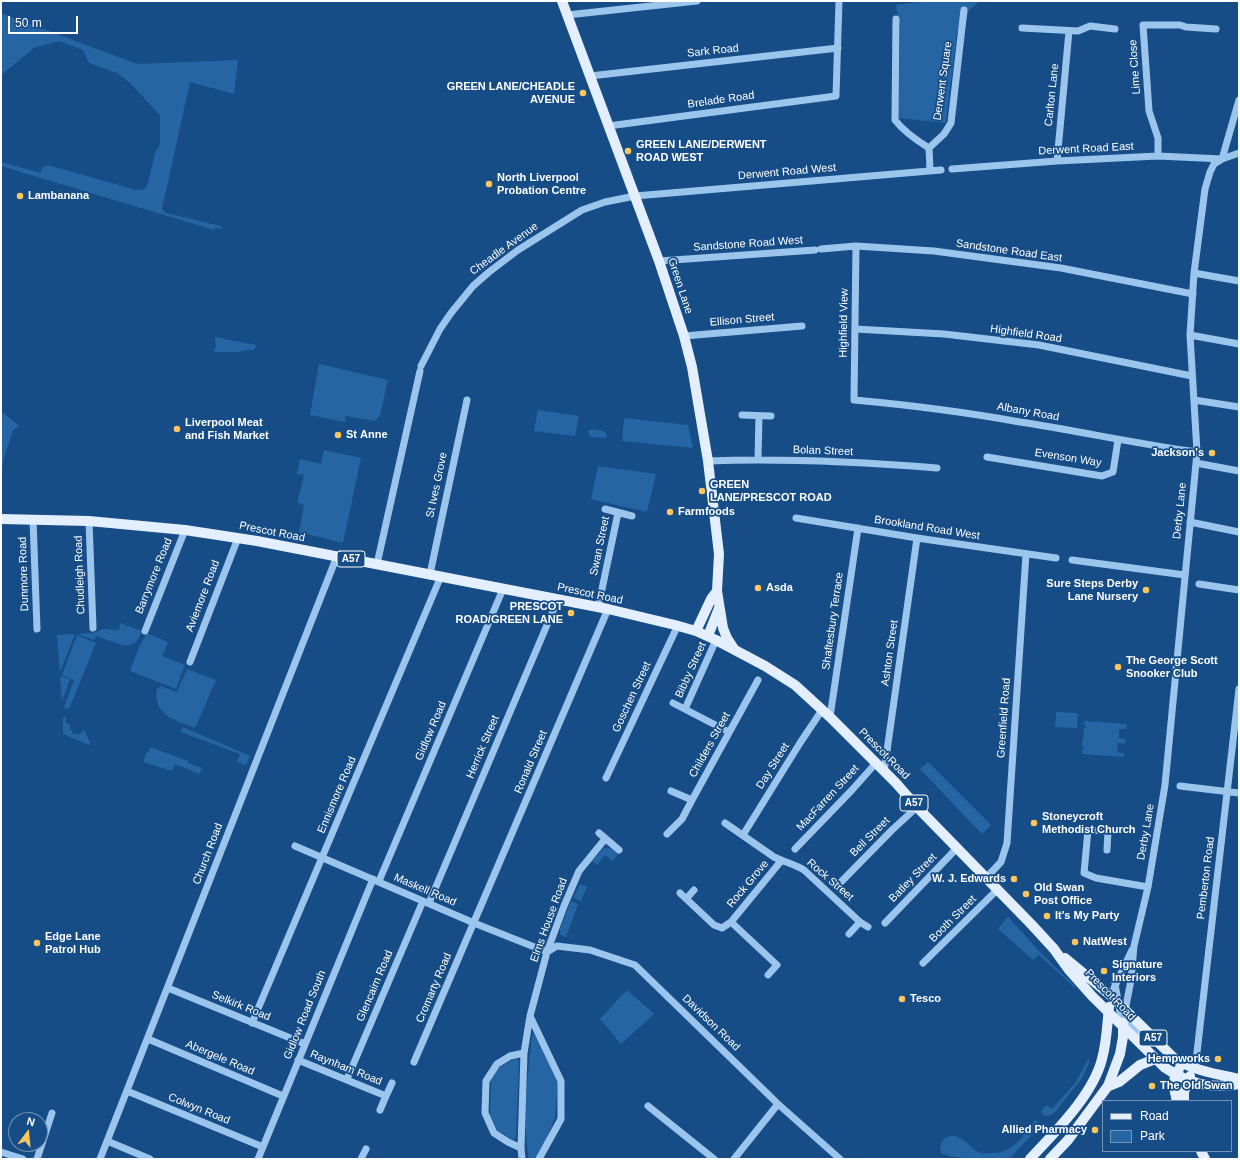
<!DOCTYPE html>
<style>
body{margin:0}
#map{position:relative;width:1240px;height:1160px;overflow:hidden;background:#164d87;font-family:Arial,sans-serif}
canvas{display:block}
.frame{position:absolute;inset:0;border:2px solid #fff;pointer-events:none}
.legend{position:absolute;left:1102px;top:1100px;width:130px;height:52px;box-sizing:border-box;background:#164d87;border:1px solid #7394b7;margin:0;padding:5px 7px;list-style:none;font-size:12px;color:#fff}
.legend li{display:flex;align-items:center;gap:8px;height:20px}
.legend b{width:20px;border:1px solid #7394b7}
.north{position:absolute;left:8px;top:1112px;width:40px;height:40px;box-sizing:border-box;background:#164d87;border:1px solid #7394b7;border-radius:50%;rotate:16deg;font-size:11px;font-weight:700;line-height:16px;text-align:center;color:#fff}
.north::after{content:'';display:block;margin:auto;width:14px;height:18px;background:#ffc759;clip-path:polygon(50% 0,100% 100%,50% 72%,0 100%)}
.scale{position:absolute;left:8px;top:16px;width:70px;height:18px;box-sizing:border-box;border:2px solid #fff;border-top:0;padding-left:5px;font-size:12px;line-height:14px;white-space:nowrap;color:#fff;-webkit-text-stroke:3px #164d87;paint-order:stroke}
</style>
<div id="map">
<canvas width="1240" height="1160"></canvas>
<div class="frame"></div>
<ul class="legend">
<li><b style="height:5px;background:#e3efff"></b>Road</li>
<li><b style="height:11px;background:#2565a4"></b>Park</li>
</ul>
<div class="north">N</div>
<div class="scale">50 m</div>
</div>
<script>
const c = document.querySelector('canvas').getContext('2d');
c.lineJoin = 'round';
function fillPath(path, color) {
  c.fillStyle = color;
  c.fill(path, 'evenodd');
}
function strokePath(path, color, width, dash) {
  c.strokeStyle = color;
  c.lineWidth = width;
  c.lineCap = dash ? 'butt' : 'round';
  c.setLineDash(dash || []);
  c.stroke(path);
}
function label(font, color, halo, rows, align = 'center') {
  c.font = font + ' Arial,sans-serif';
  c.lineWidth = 3.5;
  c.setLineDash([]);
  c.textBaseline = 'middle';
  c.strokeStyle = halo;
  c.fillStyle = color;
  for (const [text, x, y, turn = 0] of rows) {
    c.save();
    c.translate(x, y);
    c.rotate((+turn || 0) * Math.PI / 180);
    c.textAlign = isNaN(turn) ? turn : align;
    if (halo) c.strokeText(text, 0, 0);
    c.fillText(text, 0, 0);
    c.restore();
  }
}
fillPath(new Path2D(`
 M927,1h53l-11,9 -4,13 -8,9 -11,91 -49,-5 3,-71v-21l-4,-21z
 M1,13l136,51 101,-4 -4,34 -44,-12 -28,127 4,4 55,13 1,3 -8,-1v2l-213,-64v-4l40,11 1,-5 6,-3 88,25 8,-1 3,-3 8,-33 5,-9v-29l-31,-33 -12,-9 -28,-10 -6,-13 -24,-9 -25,7 -33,27z
 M215,337l41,8 -2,5h-8l-7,2h-24l-1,-3 2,-3z
 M319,364l69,16 -8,35 -5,6 -29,-5 -1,6 -35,-7z
 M538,410l41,6 -4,20 -41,-5z
 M1,411l18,15 -6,4 -9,28 -3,16z
 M624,418l64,7 5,23 -71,-7z
 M593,429l10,2 4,3 -1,4 -15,-1 -3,-3 1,-4z
 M324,450l37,8 -18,85 -44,-11 5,-27 -7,-2 7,-28 -7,-1 3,-15 21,5z
 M598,466l58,8 -9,38 -56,-13z
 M120,623l22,8c-4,10 -9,16 -20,14l-26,-9 -2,4 -16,-6 15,-1 10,-4 16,1z
 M147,633l21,9 -6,14 23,9 -9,24 -46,-18 9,-24z
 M75,634l-15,38 -3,-37z
 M77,635l19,8 -27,66 -5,-2 10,-27 -12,-5z
 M187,669l29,11 -21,48c-20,-8 -43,-13 -38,-40h2l1,-2 17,6z
 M60,676l10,3 -8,22z
 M1056,712l22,1 -1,15 -22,-1z
 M63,717h3l-1,5 5,3v4l4,5h7l3,-4 6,12 -1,3 -26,-11z
 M1084,721l43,3 -1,5h-7v9l6,1v5l-7,-1 -1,9 7,1v4l-42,-3v-5h2v-2h-2l2,-19h2v-2l-2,-1z
 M183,727l67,29 -4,9 -9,-3 3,-8 -59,-22z
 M150,747l38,14v2l14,5 -3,6 -24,-10 -3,7 -29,-9 4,-10 1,1z
 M928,762l63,63 -9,9 -62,-65z
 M604,848h6l8,6 -5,7 -8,-6 -8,10 -5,-4z
 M580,884l7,3 -6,14 -8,-3z
 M571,901l7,3 -12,33 -6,-2v-6z
 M1008,917l33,36 35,34 -1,1 -36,-33 -6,5 -35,-31z
 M627,990l27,24 -33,30 -21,-25z
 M534,1033h2l22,50 -3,35 -16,40 -10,1c-7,-36 -1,-86 3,-123z
 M515,1058l4,3 -3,76 -3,3 -15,-9 -8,-16 1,-35 9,-13z
 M1088,1060l2,1 -8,17 -26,33 -5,4 -6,1 -4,-4 5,-7 6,4 23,-26z
 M1035,1120l6,5 -32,34c-18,0 -54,1 -68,-6 -3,-11 5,-21 17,-16 9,3 14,14 23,16 2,1 6,0 9,0 22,1 34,-17 45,-33z`), '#2565a4');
strokePath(new Path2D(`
 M567,15l130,-14
 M896,19l-1,101c9,12 21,20 34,28l1,22
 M1022,28l56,3 12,-5 25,3
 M590,76l248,-28
 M608,126l228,-30 3,-95
 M929,148l15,-14 7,-11 13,-113
 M1158,156v-18l-9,-27 -6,-86h37l6,2 30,2
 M1057,161l12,-130
 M952,169l105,-8 101,-5 64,3 17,-59
 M856,246l-2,154c55,5 111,12 166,22 59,9 117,22 177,30
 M821,249l35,-3 78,5 127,17 132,26
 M659,261l156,-11
 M1194,273l45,8
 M855,329l89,5 95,11 153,31
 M1190,335l49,9
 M684,336l118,-10
 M421,366l19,-37 11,-16 22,-27 16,-14 29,-22 64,-40 23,-8 30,-6 306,-26
 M1194,400l45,7
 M742,415l29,1
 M987,457l115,19 11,-4 5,-32
 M758,459l1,-43
 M708,461c77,-3 153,1 229,7
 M1196,463l43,8
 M605,509l27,7
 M796,518l121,20 139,20
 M33,519l4,110
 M89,521l4,107
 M1190,522l49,10
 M1072,560l113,15
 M377,564l43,-193
 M430,574l37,-174
 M1199,584l40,6
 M598,608l20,-95
 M145,631l40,-101
 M190,662l48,-124
 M673,703l56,29
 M685,709l31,-69
 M830,717l28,-189
 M884,772l33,-234
 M606,778l72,-153
 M1180,786l59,7
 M671,791l21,9 66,-120
 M725,823l49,34c10,5 20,7 30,13l56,52 8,5
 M599,833l20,17
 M667,834l15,-15 10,-19
 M743,835l57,-92 22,-33
 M295,846l179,77 73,29 10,-6 33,4 45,15 143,139 62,55
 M795,849l57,-59 24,-27
 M1107,850l1,-19 -20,-1 -4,43 12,5 52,9
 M986,878l15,-16 6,-19 19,-289
 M379,881l124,-292
 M839,884l53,-54 25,-23
 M680,893l34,32 8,3 9,-6 50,-61
 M686,899l8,-9
 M429,903l129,-304
 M731,922l46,43 -9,10
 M885,923l72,-75
 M849,934l11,-12
 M923,963l74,-73
 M1115,984l5,28 25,31
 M168,988l137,56
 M1114,988l18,-38
 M1125,1011l6,-31 3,-34 14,-59 17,-102 31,-322 1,-11 -7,-117 4,-62 11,-84 5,-17 4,-8 8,-5 17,-6
 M530,1016l31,65v38l-22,40
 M252,1023l189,-447
 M148,1039l135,57
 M298,1060l88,36 6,-13
 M414,1062l194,-453
 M1193,1068l3,-7 43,-372
 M347,1079l76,-178
 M127,1091l136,56
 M648,1106l66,53
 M380,1110l6,-14
 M107,1141l43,18
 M521,1148l-13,-6 -14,-9 -9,-20 1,-32 11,-17 13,-8 14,-3
 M1,1152l22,7
 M37,1159l15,-46
 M100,1159l237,-603
 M258,1159l115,-280
 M361,1159l5,-10
 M522,1159l-1,-11 3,-95 6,-37 17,-64 17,-46 15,-35 26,-32
 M734,1159l44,-55`), '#9cc5ee', 7);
strokePath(new Path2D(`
 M562,1l97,260 25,75 8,31 16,94 11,93 -2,37 6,37 4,10 7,11
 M1,519l88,2 96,9 72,11 351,68 67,16 21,6 20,9 49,26 30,19 35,32 66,66 21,24 115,118 22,24 15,21 23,26 72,71c25,17 46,22 75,17
 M696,631l15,-32 6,-8
 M708,636l11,-28
 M1065,958l45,37 65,64c20,12 42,15 64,20
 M1107,1087l12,-5 21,-17 15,-6
 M1177,1101c-3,-13 -6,-20 2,-32
 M1184,1101v-9l6,-16
 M1201,1151l4,8
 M1030,1159c25,-27 63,-64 72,-100 5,-18 5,-34 7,-52
 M1050,1159l18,-19 40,-54 12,-32 3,-17v-14`), '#e3efff', 10);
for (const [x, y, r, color] of [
 [583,93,4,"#ffc759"],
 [628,151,4,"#ffc759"],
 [489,184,4,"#ffc759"],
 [20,196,4,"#ffc759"],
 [177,429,4,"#ffc759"],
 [338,435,4,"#ffc759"],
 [1212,453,4,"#ffc759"],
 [702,491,4,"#ffc759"],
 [670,512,4,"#ffc759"],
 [758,588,4,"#ffc759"],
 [1146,590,4,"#ffc759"],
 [571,613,4,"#ffc759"],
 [1118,667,4,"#ffc759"],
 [1034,823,4,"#ffc759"],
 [1014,879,4,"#ffc759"],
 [1026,894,4,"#ffc759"],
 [1047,916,4,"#ffc759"],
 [1075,942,4,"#ffc759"],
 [37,943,4,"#ffc759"],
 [1104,971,4,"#ffc759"],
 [902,999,4,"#ffc759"],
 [1218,1059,4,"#ffc759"],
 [1152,1086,4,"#ffc759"],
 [1095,1130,4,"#ffc759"]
]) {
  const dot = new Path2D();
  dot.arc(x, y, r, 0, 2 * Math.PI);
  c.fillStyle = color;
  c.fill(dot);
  strokePath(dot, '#164d87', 1.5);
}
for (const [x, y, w] of [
 [351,559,28],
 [914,803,28],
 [1153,1038,28]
]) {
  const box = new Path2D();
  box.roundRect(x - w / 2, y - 8, w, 16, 3);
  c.fillStyle = '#164d87';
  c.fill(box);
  strokePath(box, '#fff', 1);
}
label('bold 10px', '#fff', null, [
 ["A57",351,559],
 ["A57",914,803],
 ["A57",1153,1038]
]);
label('11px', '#fff', '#164d87', [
 ["Sark Road",713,51,-6],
 ["Lime Close",1135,67,-94],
 ["Derwent Square",943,81,-82],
 ["Carlton Lane",1052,95,-84],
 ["Brelade Road",721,100,-8],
 ["Derwent Road East",1086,149,-3],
 ["Derwent Road West",787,172,-5],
 ["Sandstone Road West",748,244,-4],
 ["Cheadle Avenue",504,249,-36],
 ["Sandstone Road East",1009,251,8],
 ["Green Lane",680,286,72],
 ["Ellison Street",742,320,-5],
 ["Highfield View",844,323,-89],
 ["Highfield Road",1026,334,8],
 ["Albany Road",1028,412,10],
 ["Bolan Street",823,451,2],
 ["Evenson Way",1068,458,9],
 ["St Ives Grove",437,485,-78],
 ["Derby Lane",1180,511,-84],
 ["Brookland Road West",927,528,9],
 ["Prescot Road",272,532,11],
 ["Swan Street",600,546,-78],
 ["Dunmore Road",24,574,-92],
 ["Chudleigh Road",80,575,-92],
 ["Barrymore Road",154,576,-68],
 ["Prescot Road",590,594,12],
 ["Aviemore Road",203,596,-69],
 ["Shaftesbury Terrace",833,621,-82],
 ["Ashton Street",890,653,-82],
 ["Bibby Street",691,670,-66],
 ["Goschen Street",632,697,-65],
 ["Greenfield Road",1004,718,-86],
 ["Gidlow Road",431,731,-67],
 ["Childers Street",710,745,-61],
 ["Herrick Street",483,747,-67],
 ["Prescot Road",884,754,45],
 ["Ronald Street",531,762,-67],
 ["Day Street",773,766,-58],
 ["Ennismore Road",337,795,-67],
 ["MacFarren Street",828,798,-47],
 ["Derby Lane",1146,832,-80],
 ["Bell Street",870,837,-45],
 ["Church Road",208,854,-69],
 ["Batley Street",913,878,-46],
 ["Pemberton Road",1206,878,-83],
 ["Rock Street",830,880,41],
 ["Rock Grove",748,884,-50],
 ["Maskell Road",425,890,23],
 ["Booth Street",953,919,-45],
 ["Elms House Road",549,920,-70],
 ["Glencairn Road",375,986,-67],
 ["Cromarty Road",434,988,-67],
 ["Prescot Road",1110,995,46],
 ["Selkirk Road",241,1006,22],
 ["Gidlow Road South",305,1015,-68],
 ["Davidson Road",711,1023,44],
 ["Abergele Road",220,1058,23],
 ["Raynham Road",346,1068,22],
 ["Colwyn Road",199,1109,22]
]);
label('bold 11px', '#fff', '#164d87', [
 ["GREEN LANE/CHEADLE",575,87,"right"],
 ["AVENUE",575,100,"right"],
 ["GREEN LANE/DERWENT",636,145],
 ["ROAD WEST",636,158],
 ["North Liverpool",497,178],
 ["Probation Centre",497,191],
 ["Lambanana",28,196],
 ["Liverpool Meat",185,423],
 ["and Fish Market",185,436],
 ["St Anne",346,435],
 ["Jackson's",1204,453,"right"],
 ["GREEN",710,485],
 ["LANE/PRESCOT ROAD",710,498],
 ["Farmfoods",678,512],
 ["Sure Steps Derby",1138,584,"right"],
 ["Lane Nursery",1138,597,"right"],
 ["Asda",766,588],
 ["PRESCOT",563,607,"right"],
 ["ROAD/GREEN LANE",563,620,"right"],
 ["The George Scott",1126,661],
 ["Snooker Club",1126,674],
 ["Stoneycroft",1042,817],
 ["Methodist Church",1042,830],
 ["W. J. Edwards",1006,879,"right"],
 ["Old Swan",1034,888],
 ["Post Office",1034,901],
 ["It's My Party",1055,916],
 ["Edge Lane",45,937],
 ["Patrol Hub",45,950],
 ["NatWest",1083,942],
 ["Signature",1112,965],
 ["Interiors",1112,978],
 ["Tesco",910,999],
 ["Hempworks",1210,1059,"right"],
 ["The Old Swan",1160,1086],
 ["Allied Pharmacy",1087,1130,"right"]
], 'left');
</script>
